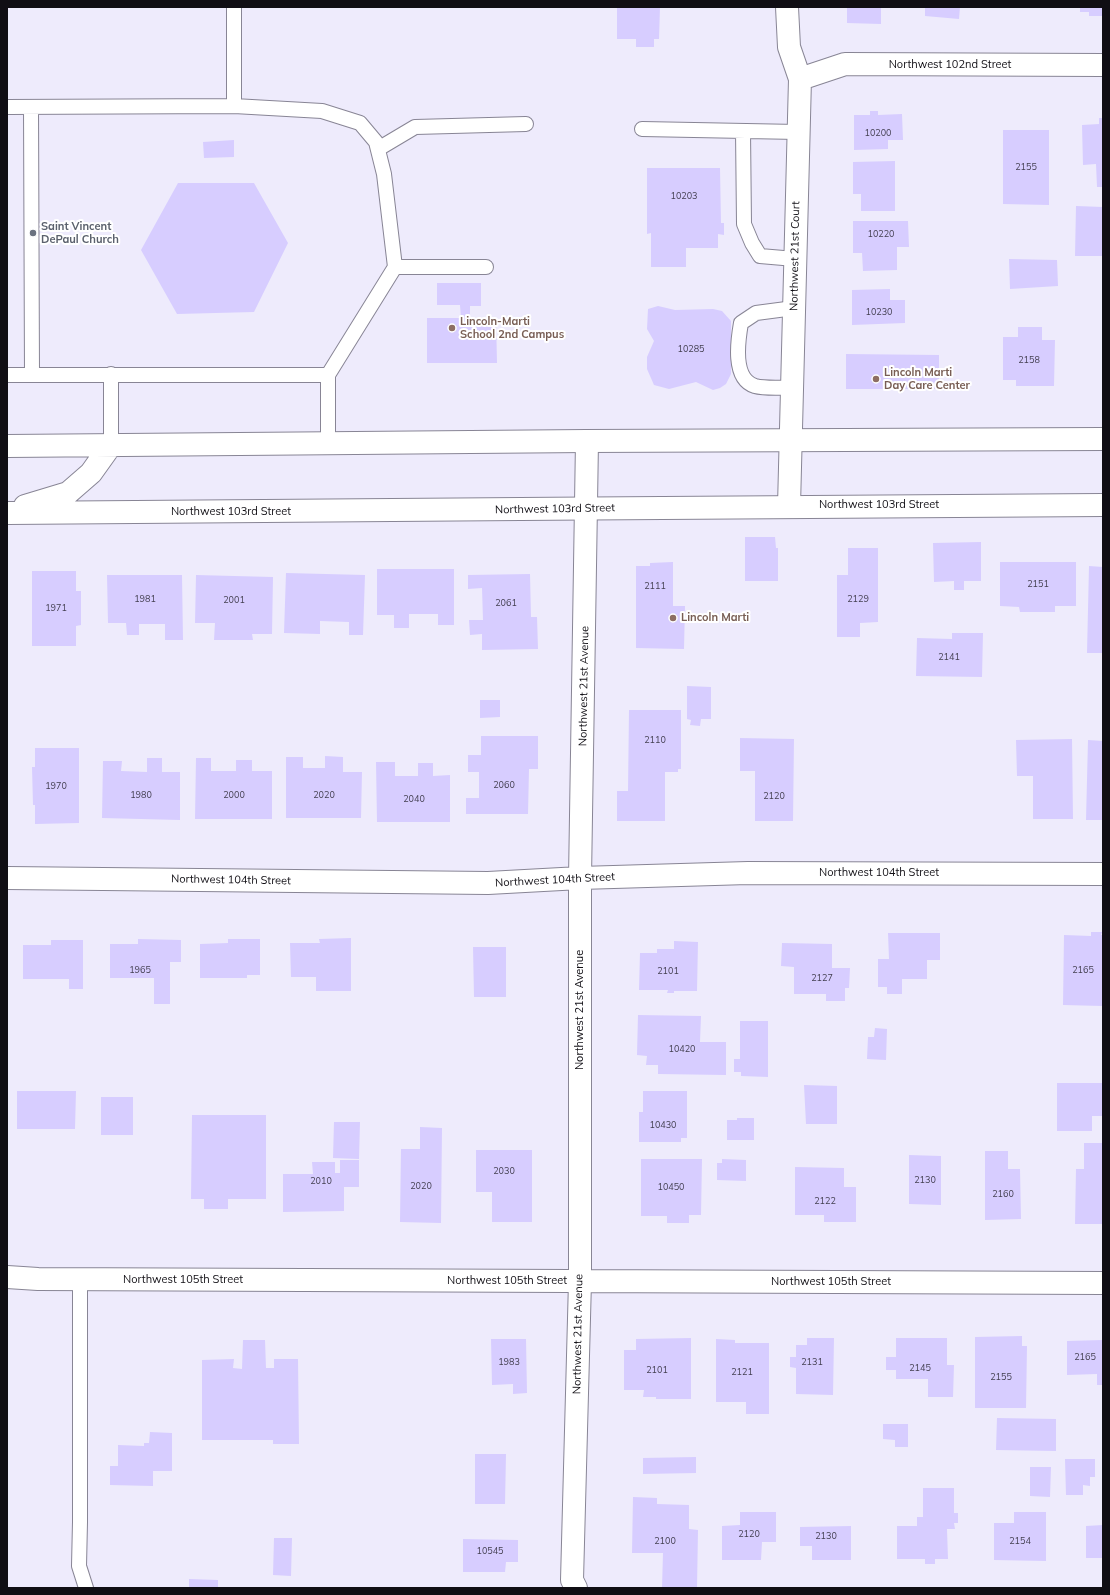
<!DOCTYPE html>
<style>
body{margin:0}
#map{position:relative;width:1110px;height:1595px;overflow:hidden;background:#eeebfc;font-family:Mulish,sans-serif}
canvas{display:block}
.frame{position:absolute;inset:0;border:8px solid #100e14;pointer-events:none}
</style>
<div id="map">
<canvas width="1110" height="1595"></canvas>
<div class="frame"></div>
</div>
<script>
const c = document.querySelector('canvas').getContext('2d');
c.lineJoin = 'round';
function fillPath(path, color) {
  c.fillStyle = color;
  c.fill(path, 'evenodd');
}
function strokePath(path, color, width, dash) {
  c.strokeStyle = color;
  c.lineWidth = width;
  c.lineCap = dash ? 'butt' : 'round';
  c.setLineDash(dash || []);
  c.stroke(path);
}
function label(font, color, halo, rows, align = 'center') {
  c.font = font + ' Mulish,sans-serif';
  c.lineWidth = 4;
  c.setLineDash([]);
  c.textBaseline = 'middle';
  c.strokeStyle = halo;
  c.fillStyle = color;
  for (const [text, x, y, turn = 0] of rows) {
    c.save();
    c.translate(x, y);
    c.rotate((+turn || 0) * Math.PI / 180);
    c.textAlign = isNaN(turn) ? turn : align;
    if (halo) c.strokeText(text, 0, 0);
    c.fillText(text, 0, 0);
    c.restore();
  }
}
fillPath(new Path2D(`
 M617,7h43l-1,32h-5v8h-18v-8h-19z
 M847,7h34v17l-34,-1z
 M925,7h35l-1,12 -34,-3z
 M1080,7h23v9h-14v-4h-9z
 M870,111h8v4l24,-1 1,26h-15v9l-34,1v-35h16z
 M1099,118h4v69h-6l-1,-23 -13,1 -1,-40 17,-1z
 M1003,130h46v75l-46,-1z
 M234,140v17l-30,1 -1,-16z
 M895,161v50h-34v-17h-8v-32z
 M647,168h73l1,55h3v12l-6,-1v14h-32v19h-35v-34l-4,1z
 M178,183h76l34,60 -34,69 -77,2 -36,-64z
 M1076,206l27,1v49h-28z
 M853,221h55l1,26h-12v23l-34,1 -1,-18h-9z
 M1009,259l48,1 1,26 -48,3z
 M437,283h44v23h-11v12h26l1,45h-70v-45h34l-1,-13h-23z
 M890,289v11h15v23l-53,2v-35z
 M658,306l17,4 38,-1 9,2 9,10v53l-5,10 -6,4 -7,2 -17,-8 -27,7 -15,-4 -7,-16v-12l7,-16 -7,-12 1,-20z
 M1018,327h24v13h13l-1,46h-38v-6h-13v-43h15z
 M846,354l93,1v34h-93z
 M745,537h30l1,11h2v33h-33z
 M981,542v39h-17v9h-10v-9l-20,1 -1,-39z
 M848,548h30v74l-18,1v14h-23v-62h11z
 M673,562v44h12l-1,43 -48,-1v-82h14v-3z
 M1000,562h76v44h-21v6h-35l-1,-5 -19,-1z
 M1089,566l14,1v86h-16z
 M377,569h77v56h-16v-11h-29v14h-15v-13h-17z
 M32,571h44v20h5v34l-5,1v20h-44z
 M286,573l79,2 -2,60h-14v-13l-29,-1v13l-36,-1z
 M530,574l1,43h6l1,32 -56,1v-16l-12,1 -1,-15h14l-1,-32 -14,1v-14z
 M107,575h75l1,65h-18v-16h-26v11h-12l-1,-12h-18z
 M196,575l77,2 -1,57h-20l1,6h-39l1,-17h-20z
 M952,633h31l-1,44 -66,-1 1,-38 35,1z
 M687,686l24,1v32h-10l-1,7 -10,-1 1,-5 -4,-1z
 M480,700h20v17l-20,1z
 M629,710h52v59h-3v3h-13v49h-48v-30h11z
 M481,736h57v33h-9l-1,45h-62v-16h13v-26h-11v-17h13z
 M740,738l54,1 -1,82h-38v-50h-15z
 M1072,739l1,80h-40v-43h-16l-1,-36z
 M1088,740l15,1v79h-17z
 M35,748h44v75l-44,1v-19h-2l-1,-38h3z
 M325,756l18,1v15h19l-1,46h-75v-61h17v11h22z
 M147,758h15v14h18v48l-78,-2 1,-57h19l-1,10 26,1z
 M196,758h15v13h25v-11h16v11h20v48h-77z
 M376,762h19v14h23v-13h15v13l17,-1v47h-73z
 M1091,932h11l-1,3h2v71l-40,-1 1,-70 27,1z
 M888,933h52v27h-13v19h-25v15h-15v-7h-9v-28h11z
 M351,938v53h-35v-14h-25l-1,-34h30l-1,-4z
 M138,939l43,1v22h-11v42h-16v-26h-44v-34h28z
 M228,939h32v36h-13v3h-47v-34l28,-1z
 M51,940h32v49h-14v-10h-46v-34h28z
 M674,941l24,1 -1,49h-23v2h-7l1,-3h-29l1,-37h17v-4h17z
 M782,943l50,1v24h18l-1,20h-4v13h-19v-7h-32v-27l-13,-1z
 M473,947h33v50h-32z
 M638,1015l63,1 -1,26h26v33l-68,-1v-9h-12l1,-9 -10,-1z
 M740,1021h28v56l-27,-1v-4h-7v-13h6z
 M875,1028l12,1 -1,31 -19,-1 1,-22h6z
 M1057,1083h46v33h-11v15h-35z
 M804,1085l33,1v38h-31z
 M17,1091h59l-1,38h-58z
 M643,1091h44v47h-6v4h-42v-30h4z
 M101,1097h32v38h-32z
 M192,1115h74v84h-38v10h-24v-10h-13z
 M737,1118h17v22h-27v-20h10z
 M334,1122h26l-1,37 -26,-1z
 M420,1127l22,1 -1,95 -41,-1 1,-73h19z
 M1084,1143h19v81h-28l1,-55h8z
 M476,1150h56v72h-40v-30h-16z
 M985,1151h23v18h12l1,50 -36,1z
 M909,1155l32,1v49l-32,-1z
 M641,1159h61l-1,56h-12v8h-22v-7h-26z
 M722,1159l24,1v21l-29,-1v-17h5z
 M340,1160h19v27h-15v24l-61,1v-38h30l-1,-12h23v11h5z
 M795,1167l49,1v19h12v35h-32v-7h-29z
 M1022,1336v10h5l-1,62h-51v-71z
 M691,1338v61h-35v-2h-13l1,-7h-20v-40h12v-11z
 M807,1338h27l-1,57 -37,-1v-26l-6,-1v-10h6v-12h11z
 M896,1338h51v27h7l-1,32h-25v-18h-32v-9h-10v-13h10z
 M491,1339h35l1,54 -14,1v-10l-21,1z
 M716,1339l19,1v3h34v71h-23v-12h-30z
 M243,1340h22l1,28h8v-9h24l1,85h-26v-4h-71v-80l32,-1 -1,9 9,1z
 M1103,1340v45h-6v-11l-30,1v-34z
 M997,1418l59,1v32l-60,-1z
 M883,1424h25v23h-13v-7l-12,-1z
 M150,1432l22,1v38h-19v15l-43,-1v-19h8v-21l26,1v-3h5z
 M475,1454h31l-1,50h-30z
 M696,1457v16l-53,1v-16z
 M1065,1459h30v18h-5v9l-7,-1v10h-17z
 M1030,1467h21l-1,30 -20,-1z
 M923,1488h31v25h4v10h-4l1,6h-8l1,30h-13v5h-10v-5h-28v-33h20v-9h6z
 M633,1497l24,1v6l32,1v24l9,1 -1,58h-35l1,-35h-31z
 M740,1512h36v30h-14l-1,18h-39v-34l18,-1z
 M1014,1512h32v49l-52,-1v-37h20z
 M1103,1525v33h-17v-32z
 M851,1526v34h-39v-14h-12v-19z
 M274,1538h18l-1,38 -18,-1z
 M463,1539l55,1v22h-12l-1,10h-42z
 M189,1579l29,1v8h-29z`), '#d7cdff');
const lane = new Path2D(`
 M234,7v99
 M7,107l227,-1 88,5 38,12 16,19 8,32 11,93 -67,108
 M642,129l156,3
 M743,131l1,93 8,19 8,13 35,3
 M378,149l37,-22 111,-3
 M395,267h91
 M111,374v71
 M7,375h25l-1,-268
 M32,375h296v68
 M792,388c-12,-1 -26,1 -37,-2 -23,-7 -17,-46 -14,-63l15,-10 38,-5
 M80,1279v243l-1,44 7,22`);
const street = new Path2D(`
 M787,7l2,40 11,32 -11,427
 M800,79l45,-15 258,1
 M7,878l481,5 92,-5 168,-5 355,1
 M7,1277l31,2 1065,4
 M576,1588l-4,-8 8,-299v-403l7,-437`);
const primary = new Path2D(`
 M7,446l580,-5 516,-2
 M25,506l43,-13 23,-20 20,-28
 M7,513c365,-2 731,-7 1096,-8`);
strokePath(lane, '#888595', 16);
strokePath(street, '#888595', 24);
strokePath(primary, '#888595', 24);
strokePath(lane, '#fff', 14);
strokePath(street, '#fff', 22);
strokePath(primary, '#fff', 22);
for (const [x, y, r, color] of [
 [33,233,4,"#6b7280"],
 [452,328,4,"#8d6e63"],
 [876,379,4,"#8d6e63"],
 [673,618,4,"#8d6e63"]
]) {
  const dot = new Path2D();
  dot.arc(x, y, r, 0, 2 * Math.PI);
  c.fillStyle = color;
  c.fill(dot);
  strokePath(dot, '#fff', 1.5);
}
label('9px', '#423e4f', null, [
 ["10200",878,133],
 ["2155",1026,167],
 ["10203",684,196],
 ["10220",881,234],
 ["10230",879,312],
 ["10285",691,349],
 ["2158",1029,360],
 ["2151",1038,584],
 ["2111",655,586],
 ["1981",145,599],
 ["2129",858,599],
 ["2001",234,600],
 ["2061",506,603],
 ["1971",56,608],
 ["2141",949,657],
 ["2110",655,740],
 ["2060",504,785],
 ["1970",56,786],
 ["1980",141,795],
 ["2000",234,795],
 ["2020",324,795],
 ["2120",774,796],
 ["2040",414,799],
 ["1965",140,970],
 ["2165",1083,970],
 ["2101",668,971],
 ["2127",822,978],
 ["10420",682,1049],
 ["10430",663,1125],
 ["2030",504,1171],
 ["2130",925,1180],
 ["2010",321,1181],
 ["2020",421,1186],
 ["10450",671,1187],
 ["2160",1003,1194],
 ["2122",825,1201],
 ["2165",1085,1357],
 ["1983",509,1362],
 ["2131",812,1362],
 ["2145",920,1368],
 ["2101",657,1370],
 ["2121",742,1372],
 ["2155",1001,1377],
 ["2120",749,1534],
 ["2130",826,1536],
 ["2100",665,1541],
 ["2154",1020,1541],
 ["10545",490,1551]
]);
label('11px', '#100e14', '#fff', [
 ["Northwest 102nd Street",950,65],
 ["Northwest 21st Court",795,256,-89],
 ["Northwest 103rd Street",879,505],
 ["Northwest 103rd Street",555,509,-1],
 ["Northwest 103rd Street",231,512],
 ["Northwest 21st Avenue",584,686,-89],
 ["Northwest 104th Street",879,873],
 ["Northwest 104th Street",231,880,1],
 ["Northwest 104th Street",555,880,-3],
 ["Northwest 21st Avenue",580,1010,-90],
 ["Northwest 105th Street",183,1280],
 ["Northwest 105th Street",507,1281],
 ["Northwest 105th Street",831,1282],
 ["Northwest 21st Avenue",578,1334,-89]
]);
label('bold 11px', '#5b616d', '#fff', [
 ["Saint Vincent",41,227],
 ["DePaul Church",41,240]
], 'left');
label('bold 11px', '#785e54', '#fff', [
 ["Lincoln-Marti",460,322],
 ["School 2nd Campus",460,335],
 ["Lincoln Marti",884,373],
 ["Day Care Center",884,386],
 ["Lincoln Marti",681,618]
], 'left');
</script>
